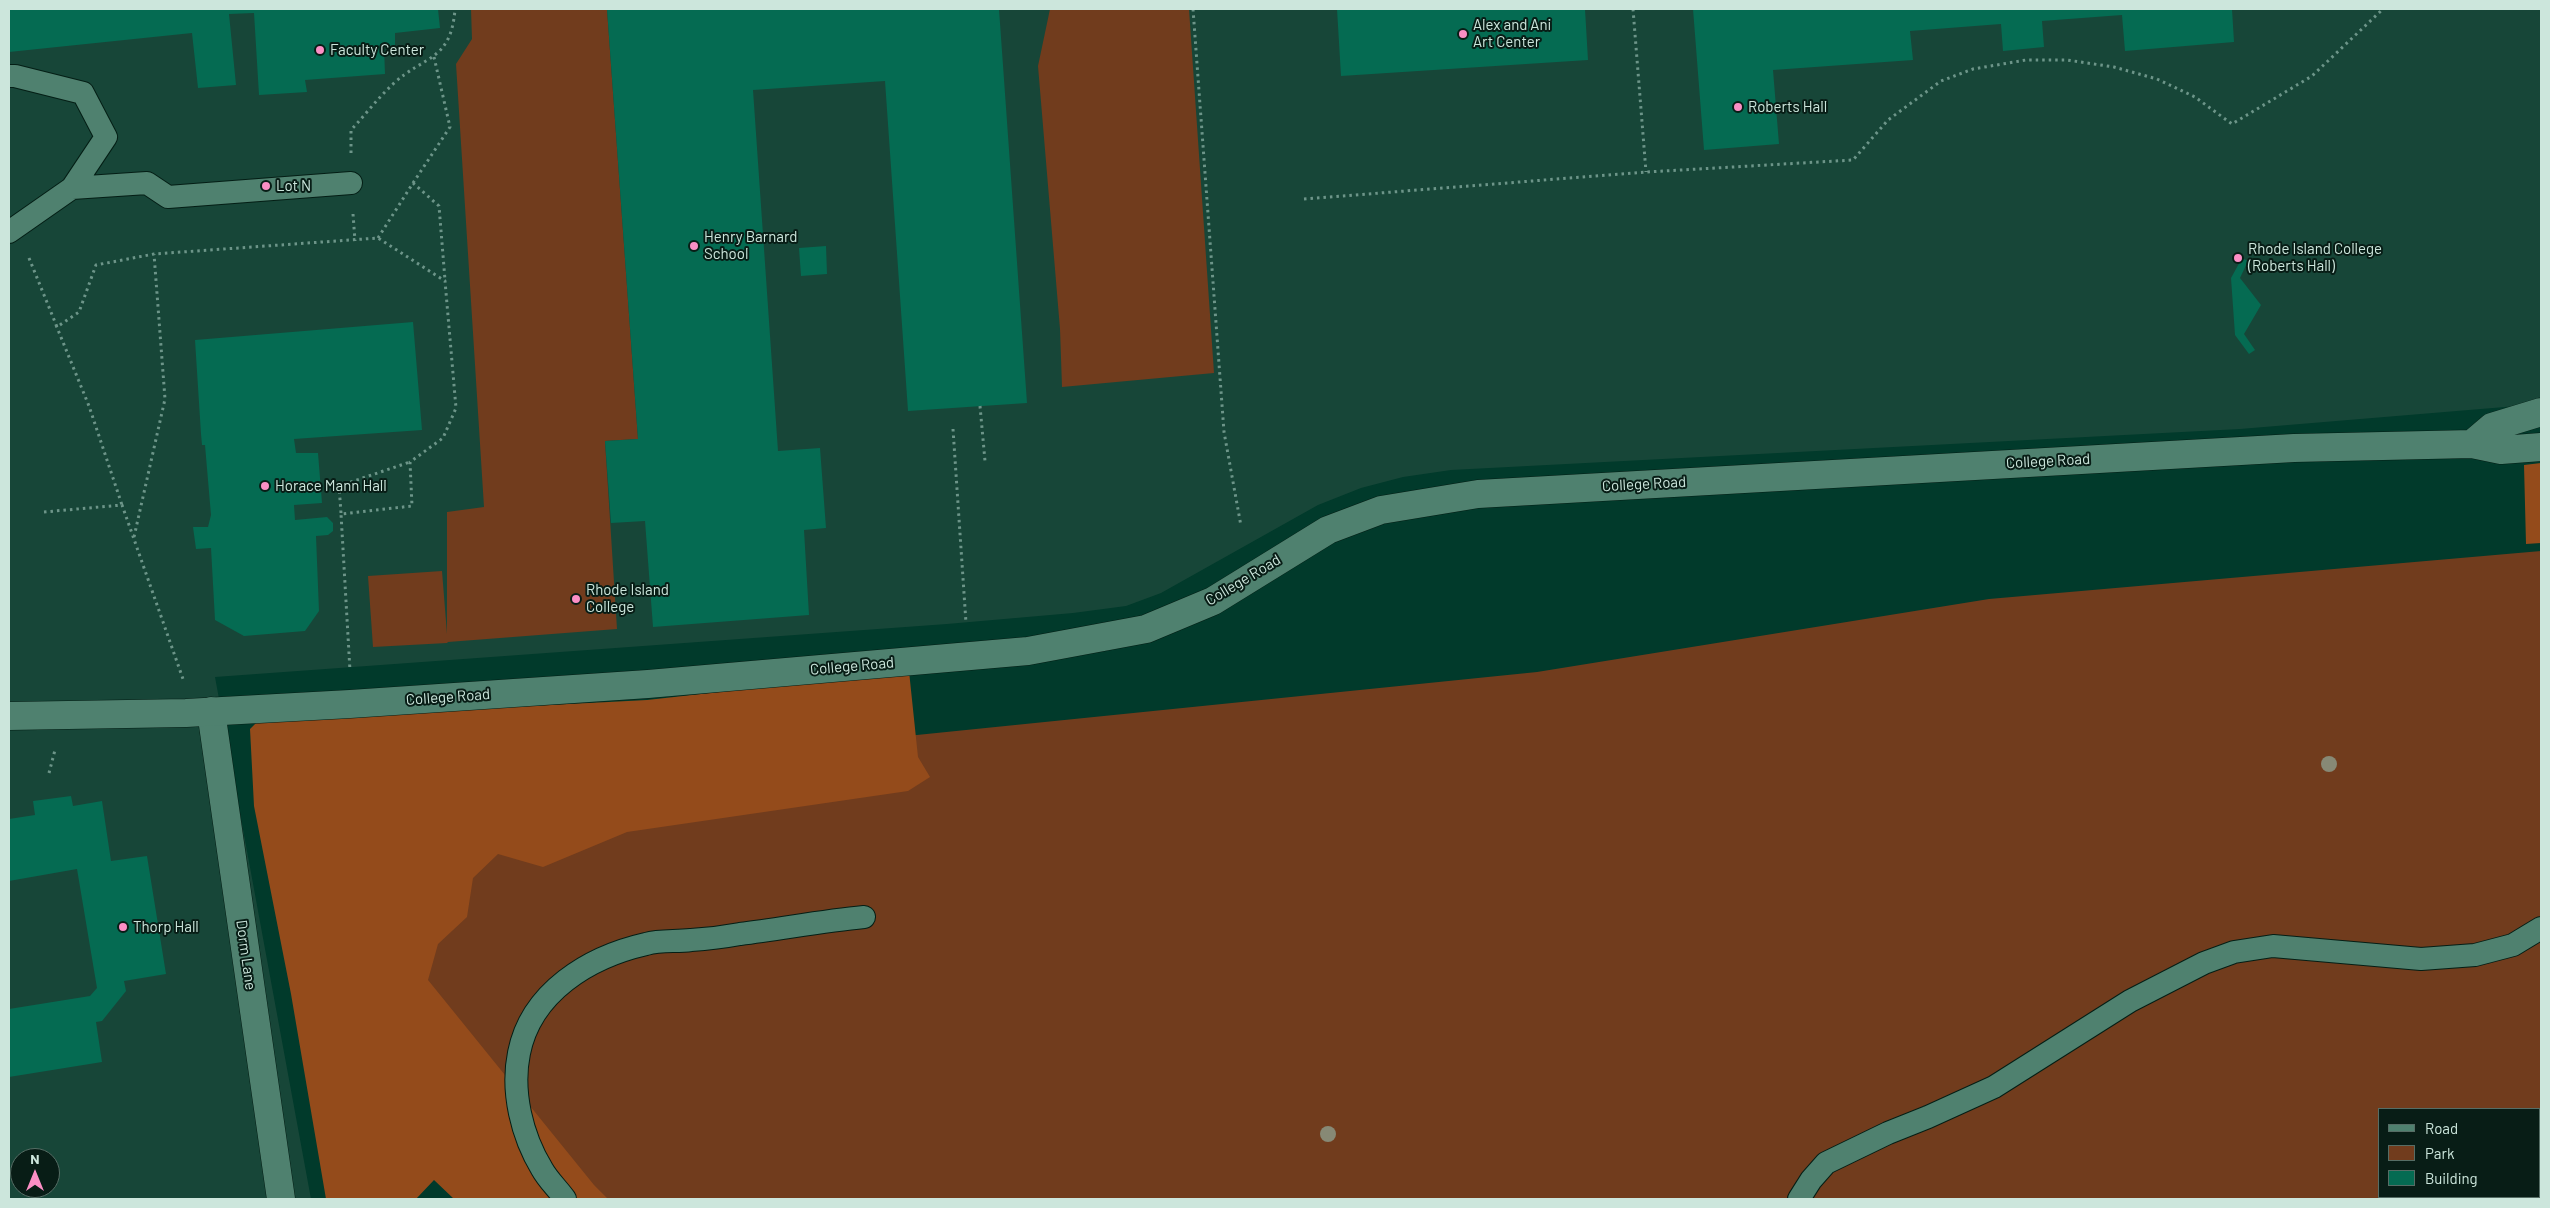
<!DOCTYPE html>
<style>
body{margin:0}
#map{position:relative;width:2550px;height:1208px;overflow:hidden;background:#013a2b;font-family:Barlow,sans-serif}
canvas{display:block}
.frame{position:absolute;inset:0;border:10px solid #cce6dc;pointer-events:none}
.legend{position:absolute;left:2378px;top:1108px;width:162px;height:90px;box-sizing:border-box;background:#081d16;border:1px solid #566d65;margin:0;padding:6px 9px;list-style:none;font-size:15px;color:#cce6dc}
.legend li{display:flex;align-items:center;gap:10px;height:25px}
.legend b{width:25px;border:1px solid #566d65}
.north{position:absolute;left:10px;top:1148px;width:50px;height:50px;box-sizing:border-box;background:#081d16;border:1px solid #566d65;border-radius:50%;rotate:0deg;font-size:14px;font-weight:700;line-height:20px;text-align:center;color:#cce6dc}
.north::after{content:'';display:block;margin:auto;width:18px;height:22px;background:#fb8fc5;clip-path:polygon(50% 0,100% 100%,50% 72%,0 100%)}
</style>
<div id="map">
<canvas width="2550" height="1208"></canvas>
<div class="frame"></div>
<ul class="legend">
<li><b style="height:6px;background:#4f816f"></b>Road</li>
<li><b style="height:14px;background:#713c1d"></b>Park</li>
<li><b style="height:14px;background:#056b52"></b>Building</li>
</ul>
<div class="north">N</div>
</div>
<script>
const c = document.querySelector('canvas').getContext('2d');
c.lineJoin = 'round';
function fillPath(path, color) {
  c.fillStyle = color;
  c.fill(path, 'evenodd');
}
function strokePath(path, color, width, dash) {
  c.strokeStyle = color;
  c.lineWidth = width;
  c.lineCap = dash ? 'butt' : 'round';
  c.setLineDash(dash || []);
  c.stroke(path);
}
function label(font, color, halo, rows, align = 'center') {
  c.font = font + ' Barlow,sans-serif';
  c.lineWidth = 4;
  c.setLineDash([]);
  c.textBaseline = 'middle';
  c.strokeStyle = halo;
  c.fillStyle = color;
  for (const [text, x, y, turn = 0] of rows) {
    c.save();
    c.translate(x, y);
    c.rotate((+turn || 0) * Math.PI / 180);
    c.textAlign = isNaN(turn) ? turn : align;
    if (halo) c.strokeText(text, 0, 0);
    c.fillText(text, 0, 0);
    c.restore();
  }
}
fillPath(new Path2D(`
 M9,9h2532v395l-301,25 -789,41 -48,7 -42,11 -43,17 -157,88 -35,13 -53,7 -126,11 -732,53 96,522h-302zM20,1158h30v30h-30z`), '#174638');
fillPath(new Path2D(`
 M471,9h136l31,430 -33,2 12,188 -169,13 -1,1 -74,4 -5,-71 74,-5 5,63v-122l37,-5 -28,-443 16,-25z
 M1050,9h139l25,364 -152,14 -2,-58 -22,-263z
 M2541,551v648h-2075l-140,-404 1211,-123 452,-73zM2379,1109h160v88h-160z`), '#713c1d');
fillPath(new Path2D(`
 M2541,463v80l-15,1 -2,-79z
 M909,671l9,86 12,20 -22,14 -281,41 -84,35 -45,-13 -25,24 -6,39 -29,27 -10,36 166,205 14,14h-154l-20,-19 -18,19h-90l-35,-205 -37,-188 -4,-77 9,-9 388,-20z`), '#944b1b');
fillPath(new Path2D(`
 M9,9h429l2,19 -45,5v12l-11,2 1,27 -80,6 2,12 -48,3 -5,-82 -25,1 7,71 -38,3 -6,-55 -183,19z
 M607,9h392l28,394 -119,8 -23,-330 -132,9 25,361 42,-3 6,80 -22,2 5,85 -156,12 -8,-106 -34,2 -6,-82 33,-2z
 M1337,9h248l3,51 -247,16z
 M1693,9h539l2,33 -109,9 -3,-36 -80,6 2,26 -41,4 -2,-27 -91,7 3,29 -140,10 6,74 -75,6z
 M826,246l1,28 -26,2 -2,-28z
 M2242,258l6,3 -8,17 21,27 -17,29 11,16 -6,4 -14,-19 -4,-57z
 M413,322l9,108 -128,9 2,14h22l4,50 -28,2 1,15 32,-3 6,6v8l-5,4 -12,1 3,75 -14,20 -61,5 -29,-16 -4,-72 -15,1 -3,-22h15l3,-12 -6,-70h-3l-1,-11 -6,-94z
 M71,796l2,10 29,-5 9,60 36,-5 19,118 -42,7 2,10 -24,30 -6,1 6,40 -93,15v-68l81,-13 7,-8 -20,-119 -68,12v-62l26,-4 -2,-14z`), '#056b52');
const service = new Path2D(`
 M9,76h6l68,17 23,44 -34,51 -63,44
 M72,188l75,-5 21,14 183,-14
 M565,1199c-7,-10 -17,-19 -23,-30 -20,-33 -31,-77 -23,-116 12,-61 70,-96 127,-109 15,-4 30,-2 45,-4 16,-1 33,-3 49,-6 41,-5 82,-13 124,-17
 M1799,1199l12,-19 15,-17 62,-30 40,-16 66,-30 136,-86 74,-38 30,-11 39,-6 148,13 54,-4 38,-10 28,-17`);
const minor = new Path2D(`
 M211,711l70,488`);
const tertiary = new Path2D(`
 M2472,444l20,-17 49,-15
 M9,716l177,-3 164,-9 298,-20 380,-33 118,-22 67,-28 115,-71 53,-20 97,-16 816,-46 178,-4 29,6 40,-3`);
strokePath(service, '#041e15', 24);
strokePath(minor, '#041e15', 29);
strokePath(tertiary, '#041e15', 29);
strokePath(new Path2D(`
 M1193,9l31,423 17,94
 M1633,9l13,163
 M351,153v-23c14,-15 27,-32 42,-46 31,-29 58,-22 62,-75
 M413,183l37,-56 -16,-70
 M1304,199l342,-27 207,-12 35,-40 53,-39 32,-12 53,-9h41l47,7 43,12 38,18 37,27 80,-48 71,-67
 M353,214l2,27
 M378,238l35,-55 26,23 6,74
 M29,258l28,69 22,-15 17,-47 58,-11 224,-16 67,43 11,127 -13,30 -33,24 2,44 -71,8 9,157
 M56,325l33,81 33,99
 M980,406l5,55
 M953,429l13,194
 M44,512l78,-7 61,174
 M341,513l-2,-27 71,-24
 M134,537l31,-138 -11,-145
 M49,773l6,-23`), '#6d9589', 3, [2.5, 4]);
strokePath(service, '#4f816f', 22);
strokePath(minor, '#4f816f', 28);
strokePath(tertiary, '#4f816f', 28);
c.fillStyle = '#878975';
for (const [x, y] of [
 [2329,764],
 [1328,1134]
]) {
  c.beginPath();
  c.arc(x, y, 8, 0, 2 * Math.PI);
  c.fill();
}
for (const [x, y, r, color] of [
 [1463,34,5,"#fb8fc5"],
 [320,50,5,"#fb8fc5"],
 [1738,107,5,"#fb8fc5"],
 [266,186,5,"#fb8fc5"],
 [694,246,5,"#fb8fc5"],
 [2238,258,5,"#fb8fc5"],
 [265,486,5,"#fb8fc5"],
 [576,599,5,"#fb8fc5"],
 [123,927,5,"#fb8fc5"]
]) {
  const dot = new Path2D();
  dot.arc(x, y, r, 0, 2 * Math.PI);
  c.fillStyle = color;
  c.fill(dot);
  strokePath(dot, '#081d16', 2);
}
label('15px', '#cce6dc', '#081d16', [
 ["Alex and Ani",1473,25],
 ["Art Center",1473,42],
 ["Faculty Center",330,50],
 ["Roberts Hall",1748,107],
 ["Lot N",276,186],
 ["Henry Barnard",704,237],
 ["School",704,254],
 ["Rhode Island College",2248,249],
 ["(Roberts Hall)",2248,266],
 ["Horace Mann Hall",275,486],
 ["Rhode Island",586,590],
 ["College",586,607],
 ["Thorp Hall",133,927]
], 'left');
label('15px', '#cce6dc', '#081d16', [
 ["College Road",2048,461,-3],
 ["College Road",1644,484,-3],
 ["College Road",1243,580,-31],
 ["College Road",852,666,-5],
 ["College Road",448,697,-4],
 ["Dorm Lane",246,955,82]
]);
</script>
